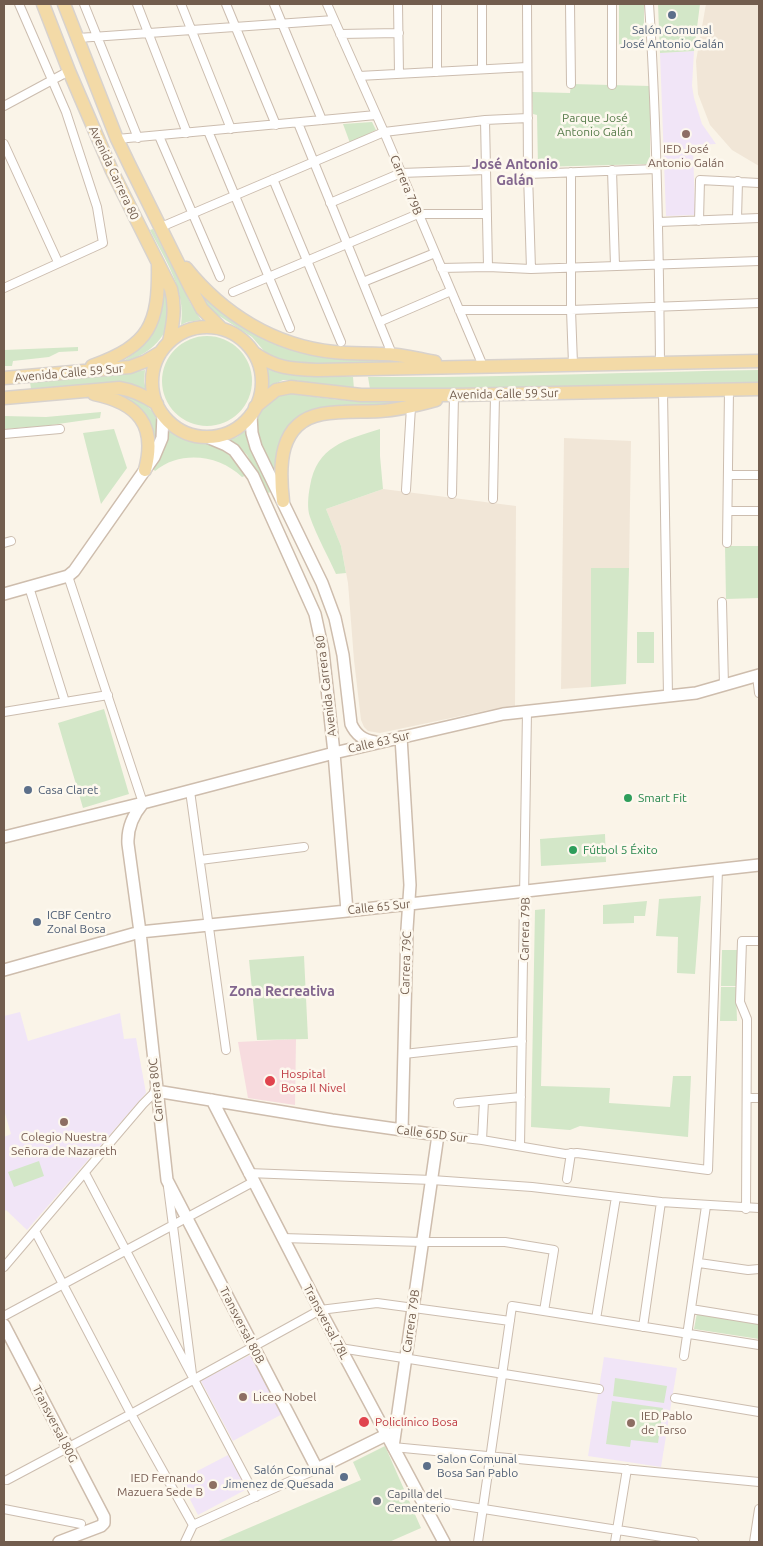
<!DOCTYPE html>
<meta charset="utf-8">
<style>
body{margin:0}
#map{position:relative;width:763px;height:1546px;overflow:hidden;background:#faf4e8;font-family:Ubuntu,sans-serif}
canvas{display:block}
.frame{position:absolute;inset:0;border:5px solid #725d4e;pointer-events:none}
</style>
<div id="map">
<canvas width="763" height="1546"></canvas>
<div class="frame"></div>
</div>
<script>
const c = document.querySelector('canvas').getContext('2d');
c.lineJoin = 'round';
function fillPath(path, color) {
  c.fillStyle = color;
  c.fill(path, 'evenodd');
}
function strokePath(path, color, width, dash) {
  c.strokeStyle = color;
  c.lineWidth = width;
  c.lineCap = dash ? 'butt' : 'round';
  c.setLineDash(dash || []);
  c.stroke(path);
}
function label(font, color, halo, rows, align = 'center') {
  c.font = font + ' Ubuntu,sans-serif';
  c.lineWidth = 5;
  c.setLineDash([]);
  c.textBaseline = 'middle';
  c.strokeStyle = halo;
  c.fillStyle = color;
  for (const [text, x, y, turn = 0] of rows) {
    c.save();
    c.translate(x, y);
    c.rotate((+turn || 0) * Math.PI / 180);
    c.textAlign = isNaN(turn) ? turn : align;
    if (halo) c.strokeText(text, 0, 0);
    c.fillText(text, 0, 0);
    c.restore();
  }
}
fillPath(new Path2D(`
 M706,4h53v162l-27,-16 -22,-25 -12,-31 -2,-33z
 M564,438l67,3 -2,127h-38v119l-30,2z
 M383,489l133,17 -1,201 -21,2 -114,24 -12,-2 -4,-4 -3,-7 -7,-60 -6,-77 -7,-37 -15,-37z`), '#f1e6d7');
fillPath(new Path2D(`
 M694,51l-2,35 2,12 8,26 14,20 -23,1 2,70 -29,1 -6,-163z
 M20,1012l8,29 92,-28 4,26 12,-1 10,55 -119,137 -21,-20 -2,2v-75l7,-3 -7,-24v-94z
 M252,1354l32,59 -51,28 -32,-60z
 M604,1357l73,11 -16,99 -73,-11z
 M228,1455l19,34 -49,26 -18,-35z`), '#f1e5f7');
fillPath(new Path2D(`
 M296,1039l-1,66 -47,-7 -10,-56z`), '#f7dcdf');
fillPath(new Path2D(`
 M619,4h25v45h-25z
 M658,4h42l-6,47 -34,2z
 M571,84l79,2v78l-112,3 -1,-52 -4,-1 -1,-22 38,1z
 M372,122l4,8 -26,13 -7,-19z
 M153,229l38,75 10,16 -14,2 -6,3c5,-35 -16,-65 -31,-95z
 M162,282c3,8 6,15 7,23 4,30 -20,51 -47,57 36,-24 37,-38 40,-80z
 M195,286l29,27 15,11 32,17 140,23 -110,-1 -15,-1 -11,-4 -10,-6 -13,-15 -42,-27 -10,-13z
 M162 381a45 45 0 1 1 90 0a45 45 0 1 1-90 0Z
 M78,347v4l-19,1 -10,5 -36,4 -1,5h-8v-16z
 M267,369c27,10 57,7 86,8l1,12 -60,-9h-11l-15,7 1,-8z
 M145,370l-1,12 3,9 -16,-7 -11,-2 -89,7 -1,-7 79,-6z
 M759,370v13l-297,6h-92l-2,-12c131,1 261,-5 391,-7z
 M284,393l56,7 65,2 -16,4 -57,2 -49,30 -6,14 -2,19c-10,-19 -31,-50 -9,-69 5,-4 12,-6 18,-9z
 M118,396c18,0 37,10 40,29 1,6 -2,14 -3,20 -10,-24 -11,-38 -37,-49z
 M101,412l-1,6 -56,8 -40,3v-13l42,1z
 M114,429l13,39 -26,36 -18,-71z
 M380,429v27l3,33 -57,20 15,37 5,27 -10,1c-8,-18 -19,-37 -26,-57 -3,-8 -2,-21 0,-31 7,-40 35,-46 70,-57z
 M167,430l13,7 35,8 11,7 11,11 8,13 -3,1c-23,-22 -61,-27 -87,-6l-2,-2c9,-13 15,-23 14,-39z
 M245,431l3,13 23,48 -3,1 -21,-38 -17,-16 7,-2z
 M725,546h34v52l-33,1z
 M591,568h38l-3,116 -35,3z
 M637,632h17v31h-17z
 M104,709l25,85 -46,14 -25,-85z
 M605,834l1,28 -65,4 -1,-27z
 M701,896l-6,78 -18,-1 1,-36 -22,-1 3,-37z
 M647,901l-2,15h-11v7l-31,1v-19z
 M545,909l-4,177 69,2 -1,15 61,4 3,-31h18l-3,61 -108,-11 -10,4 -39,-3 4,-217z
 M722,950h15v36h-16z
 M304,956l4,83 -51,1 -8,-80z
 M721,987h15l1,34h-17z
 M39,1161l5,15 -30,11 -6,-15z
 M697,1313l62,10v16l-65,-10z
 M615,1378l52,8 -3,17 -51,-7z
 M612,1401l51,7 -5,35 -27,-3 -1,7 -24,-3z
 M385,1446l36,82 -32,14h-173l145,-62 -8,-18z`), '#d3e7c8');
const street = new Path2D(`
 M84,4l54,134
 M137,4l50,129
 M181,4l50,125
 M226,4l50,121
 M274,4l48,116
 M327,4l57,128 99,234
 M398,4l1,70
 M437,4v68
 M527,4l1,170 3,95
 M570,4l1,80
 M649,4c8,119 10,239 11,359
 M340,34l59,-1
 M78,38l256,-18
 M482,69v-65
 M359,76l168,-9
 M612,85v-81
 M4,106l65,-35
 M485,120l3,147
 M298,123l94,231
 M208,131l82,197
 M159,136l61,141
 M117,139l259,-24
 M4,144l54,118
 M612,170l3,96
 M571,172v138l2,54
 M528,174l128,-5
 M273,179l68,163
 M330,203l71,-30 85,-3
 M737,219l1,-38
 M699,221l1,-41 59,3
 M659,222l100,-4
 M161,227l223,-95 101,-12 43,-2
 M441,268l47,-1 43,2 228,-8
 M363,282l72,-29
 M4,288l99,-45 -6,-36 -31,-95 -47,-108
 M233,292l185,-78h69
 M459,310h112l188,-7
 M379,322l72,-31
 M663,392l5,304
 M4,434l56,-5
 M728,475h31
 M406,490l5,-83
 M452,494l2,-99
 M493,499l2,-104
 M728,511h31
 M4,543l7,-2
 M727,543l2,-153
 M68,576l75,227
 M29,587l36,115
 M722,602l2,84
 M757,676l2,17
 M4,712l104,-17
 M190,791l36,259
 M200,860l104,-13
 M404,1054l118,-13
 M747,1098h12
 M458,1103l63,-6
 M438,1135l44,5 83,14 12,-1 131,17 10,-301
 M482,1140l2,-39
 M520,1146l7,-435
 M85,1173l171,324
 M248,1173l184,7 100,7 129,15 98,6
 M567,1179l4,-26
 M168,1187l24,187
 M746,1209l1,-183v-7l-7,-17 2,-61h17
 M35,1231l96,183 62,111 -8,17
 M282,1238l141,4h82l49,8 -10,61
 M699,1263l49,7 11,-1
 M4,1267l139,-163 13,-13
 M691,1309l68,11
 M4,1316l249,-134
 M596,1319l20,-122
 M643,1327l18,-125
 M340,1348l259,41
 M684,1356l22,-150
 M675,1398l84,14
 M393,1447l366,35
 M7,1480l124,-66 189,-104 57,-7 133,18
 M420,1499l274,43
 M4,1509l77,15
 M193,1525l124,-56
 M478,1542l34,-236 247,39
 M615,1542l12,-73
 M754,1542l5,-33`);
const secondary = new Path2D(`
 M251,415l1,18 4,14 66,136 13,35 8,37 8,69c5,11 12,16 24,18
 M207,437l19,8 8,5 19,26 62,138 8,37 11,102 13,158
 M4,594l64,-18 6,-5 80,-114 8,-19 1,-23
 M401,737l9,148 -3,44 -5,201
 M143,803c-10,12 -16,25 -15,41l12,88 27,248 150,289 69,-34
 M4,837l139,-34 191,-50 169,-39 193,-21 63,-18
 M4,970l136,-38 207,-21 412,-46
 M156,1091l176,29 106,15 -45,312
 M212,1100l108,210 124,232
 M4,1325l100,192v6l-3,3 -42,16`);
const primary = new Path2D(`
 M43,4l26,67 43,100 59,118c5,18 2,35 -2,53
 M64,4l53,135 13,27 61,123 11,20 19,19
 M186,268c37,46 88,78 148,84 16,2 32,1 49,2 18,0 35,5 52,8
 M152 382a55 55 0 1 1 110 0a55 55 0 1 1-110 0Z
 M254,353c23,16 38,16 65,17l440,-9
 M92,366c58,-21 67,-41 66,-102
 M4,378l126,-11 16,-6 15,-9
 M94,394c44,9 63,31 51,76
 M4,398l115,-10c14,2 26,8 38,16
 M255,407l21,-17 15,-3 70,8h93l305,-6
 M283,501c-4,-34 -5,-79 39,-87 19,-3 39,-2 58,-3 19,-1 38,-6 56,-11`);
strokePath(street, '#ccbdaf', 10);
strokePath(secondary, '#cebdad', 14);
strokePath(primary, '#d8d2cd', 15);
strokePath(street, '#fff', 8);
strokePath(secondary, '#fff', 11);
strokePath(primary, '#f3daa7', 12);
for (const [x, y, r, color] of [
 [672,15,5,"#5c6f8a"],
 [686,134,5,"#8d6e63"],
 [28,790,5,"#5c6f8a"],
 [628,798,5,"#2e9e5b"],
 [573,850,5,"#2e9e5b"],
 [37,922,5,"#5c6f8a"],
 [270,1081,6,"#e0444e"],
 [64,1122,5,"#8d6e63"],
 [243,1397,5,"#8d6e63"],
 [364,1422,6,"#e0444e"],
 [631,1423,5,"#8d6e63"],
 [427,1466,5,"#5c6f8a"],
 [344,1477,5,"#5c6f8a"],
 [213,1485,5,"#8d6e63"],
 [377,1501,5,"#6b7280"]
]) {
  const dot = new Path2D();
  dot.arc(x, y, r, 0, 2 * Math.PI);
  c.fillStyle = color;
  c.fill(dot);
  strokePath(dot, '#fdf8ee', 2);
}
label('12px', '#4e5e75', '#fdf8ee', [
 ["Salón Comunal",672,30,"center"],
 ["José Antonio Galán",672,44,"center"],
 ["Casa Claret",38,790],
 ["ICBF Centro",47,915],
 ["Zonal Bosa",47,929],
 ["Salon Comunal",437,1459],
 ["Bosa San Pablo",437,1473],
 ["Salón Comunal",334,1470,"right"],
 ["Jimenez de Quesada",334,1484,"right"]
], 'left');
label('12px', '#577c4b', '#fdf8ee', [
 ["Parque José",595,118],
 ["Antonio Galán",595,132]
]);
label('12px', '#785e54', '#fdf8ee', [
 ["IED José",686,149],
 ["Antonio Galán",686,163],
 ["Colegio Nuestra",64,1137],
 ["Señora de Nazareth",64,1151],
 ["Liceo Nobel",253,1397,"left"],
 ["IED Pablo",641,1416,"left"],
 ["de Tarso",641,1430,"left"],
 ["IED Fernando",203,1478,"right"],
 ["Mazuera Sede B",203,1492,"right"]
]);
label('12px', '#725d4e', '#fdf8ee', [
 ["Avenida Carrera 80",114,173,65],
 ["Carrera 79B",406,185,67],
 ["Avenida Calle 59 Sur",69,373,-5],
 ["Avenida Calle 59 Sur",504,394,-1],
 ["Avenida Carrera 80",326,686,-97],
 ["Calle 63 Sur",379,742,-13],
 ["Calle 65 Sur",379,907,-6],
 ["Carrera 79B",525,929,-89],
 ["Carrera 79C",406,963,-88],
 ["Carrera 80C",156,1090,-96],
 ["Calle 65D Sur",432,1134,7],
 ["Carrera 79B",411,1321,-82],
 ["Transversal 78L",326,1322,62],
 ["Transversal 80B",242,1325,63],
 ["Transversal 80G",55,1424,63]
]);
label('12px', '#27864d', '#fdf8ee', [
 ["Smart Fit",638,798],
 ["Fútbol 5 Éxito",583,850]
], 'left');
label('12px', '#be3a42', '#fdf8ee', [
 ["Hospital",281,1074],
 ["Bosa Il Nivel",281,1088],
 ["Policlínico Bosa",375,1422]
], 'left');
label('12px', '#5b616d', '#fdf8ee', [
 ["Capilla del",387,1494],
 ["Cementerio",387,1508]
], 'left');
label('bold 14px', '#82668e', '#fdf8ee', [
 ["José Antonio",515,164],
 ["Galán",515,180],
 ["Zona Recreativa",282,991]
]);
</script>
